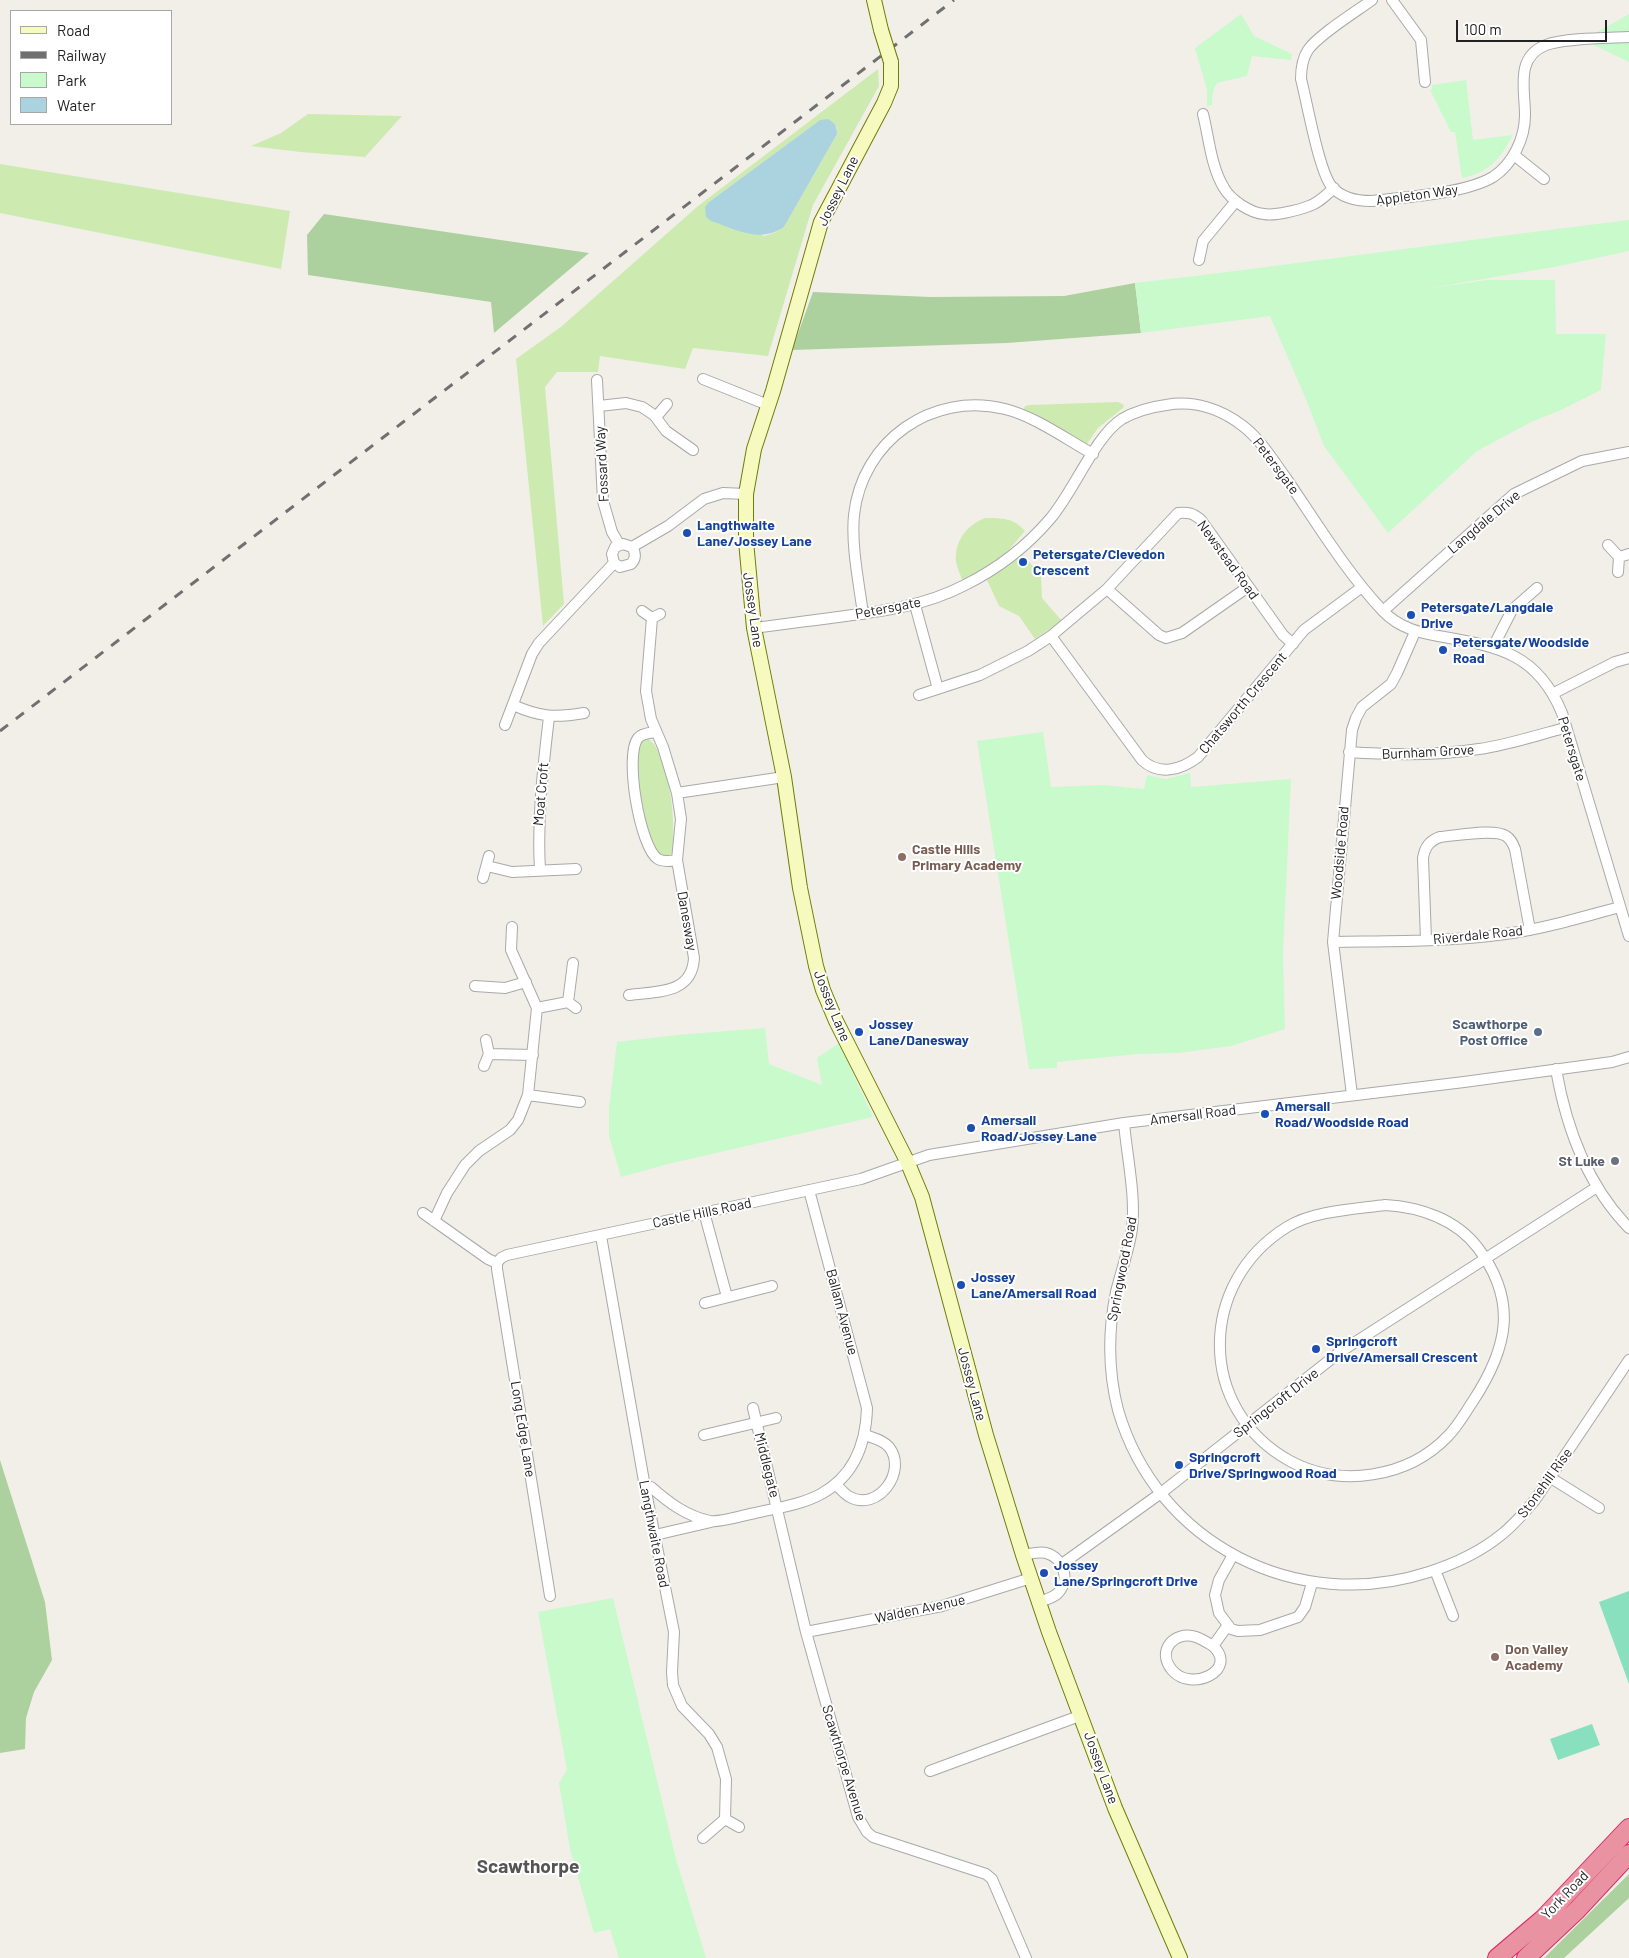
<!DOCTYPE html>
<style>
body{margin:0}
#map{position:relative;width:1629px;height:1958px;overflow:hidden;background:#f2efe9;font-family:Barlow,sans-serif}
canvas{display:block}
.legend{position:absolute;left:10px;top:10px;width:162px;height:115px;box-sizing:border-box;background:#fff;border:1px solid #a7a7a7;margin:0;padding:6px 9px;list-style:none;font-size:15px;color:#222}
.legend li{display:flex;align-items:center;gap:10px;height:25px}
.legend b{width:25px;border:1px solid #a7a7a7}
.scale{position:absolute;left:1456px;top:20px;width:151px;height:22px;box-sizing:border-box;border:2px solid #222;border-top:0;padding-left:6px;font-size:15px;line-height:18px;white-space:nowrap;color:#222;-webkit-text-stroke:4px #fff;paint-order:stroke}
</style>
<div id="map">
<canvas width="1629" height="1958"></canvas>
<ul class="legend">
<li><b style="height:6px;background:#f7fabf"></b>Road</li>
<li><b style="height:6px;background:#707070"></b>Railway</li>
<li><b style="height:14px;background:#c8facc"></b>Park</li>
<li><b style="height:14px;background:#aad3df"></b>Water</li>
</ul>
<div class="scale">100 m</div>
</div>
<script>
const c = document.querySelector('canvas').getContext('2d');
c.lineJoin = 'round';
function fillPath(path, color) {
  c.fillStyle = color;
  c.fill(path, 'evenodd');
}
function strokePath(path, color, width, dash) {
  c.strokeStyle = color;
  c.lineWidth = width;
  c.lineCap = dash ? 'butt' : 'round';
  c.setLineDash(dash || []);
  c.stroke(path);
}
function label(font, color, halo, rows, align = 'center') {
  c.font = font + ' Barlow,sans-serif';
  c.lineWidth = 4;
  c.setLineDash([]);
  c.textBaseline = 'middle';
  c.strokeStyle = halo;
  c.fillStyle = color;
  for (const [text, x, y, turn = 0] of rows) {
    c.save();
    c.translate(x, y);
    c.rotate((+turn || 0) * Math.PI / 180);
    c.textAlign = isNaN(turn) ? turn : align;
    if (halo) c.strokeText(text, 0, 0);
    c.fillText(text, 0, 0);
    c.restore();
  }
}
fillPath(new Path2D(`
 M878,69l1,17 -66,119 -45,151 -75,-8 -8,21 -85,-13 -2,16h-41l-12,15 19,217 -21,22 -27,-267 46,-33 136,-120zM820,120l17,7v7l-53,93 -10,6 -10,3 -55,-34z
 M308,114l94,2 -37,41 -65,-5 -49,-6 30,-13z
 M0,164l290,47 -9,58 -281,-56z
 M1118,402l6,3 -1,3 -25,20 -11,16 -64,-34 2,-4 4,-1z
 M985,518c17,0 29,0 40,13l-25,29 -38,21c-1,-6 -5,-13 -6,-19 -2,-21 11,-37 29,-44z
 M1022,554l19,21 1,23 20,23 -27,18 -16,-23 -20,-10 -12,-26z
 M648,739c8,4 11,14 14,23 11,30 12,58 11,90l-6,5 -9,-3 -12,-26 -10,-48 3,-37 2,-3z`), '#cdebb0');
fillPath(new Path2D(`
 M324,214l265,39 -95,80 -3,-31 -183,-27 -1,-40z
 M1135,283l6,50 -134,10 -215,7 21,-58 118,5 133,-1z
 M0,1460l45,142 7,58 -18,32 -8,26 -1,31 -25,4z
 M1629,1874v24l-65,60h-20z`), '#add19e');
fillPath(new Path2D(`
 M1241,14l13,22 38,18 -1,6 -39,-4 -5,20 -30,7c-5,7 -5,14 -5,22l-5,1v-16l-12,-42z
 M1629,14v48l-46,-22z
 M1466,80l7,60 40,-5c-14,25 -23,37 -51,43l-7,-46h-4l-21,-42h2v-5z
 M1629,220v31l-75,16 -130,22 63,-9h68l1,54h50l-5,56 -42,21 -28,11 -54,29 -89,82 -64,-87 -19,-49 -35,-81 -129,17 -6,-50c165,-19 329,-43 494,-63z
 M1043,732l8,55 52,-2 41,4 3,-14 19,4 24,-6 1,14 100,-8 -8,174 2,76 -54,17 -53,7 -40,1 -81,8v6l-28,1 -52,-328z
 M765,1028l4,36 53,21 -5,-27 22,-15 34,74 -205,47 -47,13 -12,-41v-28l8,-66 60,-7z
 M613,1598l63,261 30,99h-87l-9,-29 -16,4 -24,-84 -11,-66 8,-13 -29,-158z`), '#c8facc');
fillPath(new Path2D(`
 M1629,1591v93l-30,-82z
 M1592,1724l8,21 -42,15 -8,-21z`), '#88e0be');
fillPath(new Path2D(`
 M828,119c7,4 9,7 9,15l-53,93c-25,17 -48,2 -73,-6l-5,-4 -1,-10 4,-5 111,-82z`), '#aad3df');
const street = new Path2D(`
 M1372,0c-15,11 -54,35 -64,50 -6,9 -7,19 -7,29 6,23 18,93 31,108 10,11 24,14 39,14 34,-4 93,-7 122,-24 20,-13 32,-39 32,-62 0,-26 -10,-58 21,-70 19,-7 61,-7 83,-8
 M1392,0l29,40 4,42
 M1203,114c6,24 8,53 21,74 7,12 26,25 40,26 11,2 35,-4 45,-8 10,-3 17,-11 25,-18
 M1514,155l30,24
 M1199,260l4,-19 33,-40
 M703,379l65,26
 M597,380l6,121 9,31 7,12
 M599,406l27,-3 16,4 12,8 12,16 27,19
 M656,417l11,-13
 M1608,545l11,12 -1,15
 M632,547c4,6 4,12 -1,17l-11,3 -6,-4 -2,-9 3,-7 8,-3 9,3 36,-21 36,-27 19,-6 23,1
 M1619,557l10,-3
 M1107,589l52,46 7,3 16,-5 66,-46
 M915,605l23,84
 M642,611l10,7 8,-4
 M1383,611l131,-117 68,-33 47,-9
 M863,614c-4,-31 -12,-68 -9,-99 8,-74 78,-124 151,-106 29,7 61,30 88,45
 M754,628c25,-3 51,-7 77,-10 46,-6 92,-11 134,-33 32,-16 62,-39 85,-66 23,-26 45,-83 72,-100 14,-8 29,-12 44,-14 28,-5 55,4 77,21 18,14 30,34 43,52 30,44 61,95 97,133 17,18 38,22 61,26 57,10 94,18 118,76l67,223
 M1051,636l91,124c17,16 39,10 56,-3l106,-127 58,-43
 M1493,647l19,-37 25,-22
 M1554,693l61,-31 14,-4
 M919,695l61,-20 48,-24 23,-15 56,-47 71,-76c10,-1 15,0 23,7l82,115 10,9
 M513,705c27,12 42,13 71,8
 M505,725l27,-71 7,-11 75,-80
 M656,732c-5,1 -14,1 -18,6 -14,17 2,110 20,121 5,3 13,2 19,1
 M1349,752c43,3 87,4 130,-3 29,-4 58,-14 86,-21
 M677,793l107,-16
 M487,866l25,6 64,-3
 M540,870c-3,-52 3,-102 9,-153
 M483,878l6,-22
 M1426,940l-3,-82c2,-11 6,-17 17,-21 15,-1 54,-9 66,-1 5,3 7,8 9,13l15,81
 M1333,942c57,-1 116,0 172,-8 39,-5 77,-17 115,-27
 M573,963l-5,39 8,6
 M475,986l30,2 21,-6
 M629,995c27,-4 63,0 65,-37l-17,-98 4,-41 -4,-26 -14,-46 -12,-28 -5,-28 6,-73
 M537,1008l31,-6
 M489,1054l44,1
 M484,1066l5,-12 -3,-14
 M1556,1069c10,58 32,117 73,159
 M528,1095l52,7
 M1352,1095l-19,-153 19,-212 4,-12 6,-11 29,-23 6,-11 18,-41
 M1124,1123c3,34 12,73 8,106 -3,21 -11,42 -16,63 -8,39 -8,79 2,118 39,134 179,205 311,162 25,-8 51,-20 72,-37 13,-10 23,-22 34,-35l94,-140
 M1385,1205c35,2 71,14 93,43 40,53 30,100 -5,153 -8,12 -15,25 -25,35 -40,42 -108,52 -158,25 -94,-52 -92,-179 -3,-234 26,-16 68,-18 98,-22z
 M704,1212l23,85
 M423,1213l65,46 9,4
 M434,1221l13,-28 18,-28 14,-14 31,-21 8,-10 10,-25 9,-87 -26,-58 1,-23
 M601,1236l44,251 29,145 -2,40 1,13 9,21 27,28 8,13 9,32 -1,40
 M497,1263l4,-5 6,-3 354,-76 68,-24 195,-32 340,-41 148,-20 17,-5
 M497,1263v6l53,327
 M705,1303l67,-17
 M753,1408l53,224 52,185 9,15 6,5 113,37 6,5 34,79
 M704,1435l72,-17
 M1551,1478l48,30
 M835,1484c5,4 9,10 15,13 28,15 58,-26 39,-50 -6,-7 -16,-9 -24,-12
 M645,1487h6c17,15 35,29 59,34 9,2 34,-6 45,-8 21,-5 46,-8 66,-19 33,-18 45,-50 46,-86l-58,-218
 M655,1535l56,-13
 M1023,1555c7,-1 16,-4 23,-2 18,5 25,28 11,41 -5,4 -12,6 -18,8
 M1233,1555l-14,25 -4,15 4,18 12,16 7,2 22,-1 38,-13 7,-10 7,-24
 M1062,1564l99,-71 179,-141 257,-165
 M1435,1570l18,46
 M806,1632l136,-26 89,-28
 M1213,1646c-5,-3 -11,-7 -17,-9 -22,-7 -40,14 -24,33 19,23 67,0 41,-24l15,-21
 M930,1771l152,-56
 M703,1838l22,-19 14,8`);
const secondary = new Path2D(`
 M874,0l7,30
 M891,62v24l-7,17 -63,119 -48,169 -19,58 -8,45v47l8,87 30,149 16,111 16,78 7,24 13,31 71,140 15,36 64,238 37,120 26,77 66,176 65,150`);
const highway = new Path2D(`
 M1497,1958l46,-39 86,-91
 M1526,1958l51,-48 52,-56`);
strokePath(street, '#a9a9a9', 12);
strokePath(secondary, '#707d05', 16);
strokePath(highway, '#dc2a67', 20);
strokePath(street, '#fff', 10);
strokePath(secondary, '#f7fabf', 14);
strokePath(highway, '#e892a2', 18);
strokePath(new Path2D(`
 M0,731l954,-731`), '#707070', 3, [10, 10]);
const secondaryBridge = new Path2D(`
 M881,30l10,32`);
strokePath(secondaryBridge, '#707d05', 16, []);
strokePath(secondaryBridge, '#f7fabf', 14);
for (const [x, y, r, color] of [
 [687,533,5,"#1a4fb4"],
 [1023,562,5,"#1a4fb4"],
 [1411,615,5,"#1a4fb4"],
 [1443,650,5,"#1a4fb4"],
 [902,857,5,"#8d6e63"],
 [859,1032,5,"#1a4fb4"],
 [1538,1032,5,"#5c6f8a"],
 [1265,1114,5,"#1a4fb4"],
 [971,1128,5,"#1a4fb4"],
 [1615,1161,5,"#6b7280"],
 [961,1285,5,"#1a4fb4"],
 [1316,1349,5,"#1a4fb4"],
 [1179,1465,5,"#1a4fb4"],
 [1044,1573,5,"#1a4fb4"],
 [1495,1657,5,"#8d6e63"]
]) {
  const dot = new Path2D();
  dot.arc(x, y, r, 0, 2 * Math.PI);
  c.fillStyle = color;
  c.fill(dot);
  strokePath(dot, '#fff', 2);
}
label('14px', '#222', '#fff', [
 ["Jossey Lane",838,191,-64],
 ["Appleton Way",1417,195,-8],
 ["Fossard Way",602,464,-93],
 ["Petersgate",1276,466,53],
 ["Langdale Drive",1484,522,-40],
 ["Newstead Road",1228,560,54],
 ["Petersgate",888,608,-11],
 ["Jossey Lane",753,610,82],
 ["Chatsworth Crescent",1243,703,-50],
 ["Petersgate",1572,749,73],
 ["Burnham Grove",1428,752,-3],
 ["Moat Croft",541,794,-85],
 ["Woodside Road",1340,853,-85],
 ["Danesway",687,921,80],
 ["Riverdale Road",1478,935,-6],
 ["Jossey Lane",832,1006,68],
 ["Amersall Road",1193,1115,-7],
 ["Castle Hills Road",702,1213,-12],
 ["Springwood Road",1122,1269,-79],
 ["Ballam Avenue",842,1312,75],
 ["Jossey Lane",972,1384,75],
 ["Springcroft Drive",1276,1403,-38],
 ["Long Edge Lane",523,1429,81],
 ["Middlegate",767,1465,76],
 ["Stonehill Rise",1545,1483,-54],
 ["Langthwaite Road",654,1534,79],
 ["Walden Avenue",920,1609,-12],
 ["Scawthorpe Avenue",844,1763,73],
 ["Jossey Lane",1101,1768,70],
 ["York Road",1565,1895,-46]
]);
label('bold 14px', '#164399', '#fff', [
 ["Langthwaite",697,525],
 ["Lane/Jossey Lane",697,541],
 ["Petersgate/Clevedon",1033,554],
 ["Crescent",1033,570],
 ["Petersgate/Langdale",1421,607],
 ["Drive",1421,623],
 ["Petersgate/Woodside",1453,642],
 ["Road",1453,658],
 ["Jossey",869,1024],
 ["Lane/Danesway",869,1040],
 ["Amersall",1275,1106],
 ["Road/Woodside Road",1275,1122],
 ["Amersall",981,1120],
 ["Road/Jossey Lane",981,1136],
 ["Jossey",971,1277],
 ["Lane/Amersall Road",971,1293],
 ["Springcroft",1326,1341],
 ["Drive/Amersall Crescent",1326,1357],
 ["Springcroft",1189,1457],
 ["Drive/Springwood Road",1189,1473],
 ["Jossey",1054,1565],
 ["Lane/Springcroft Drive",1054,1581]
], 'left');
label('bold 14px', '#785e54', '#fff', [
 ["Castle Hills",912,849],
 ["Primary Academy",912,865],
 ["Don Valley",1505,1649],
 ["Academy",1505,1665]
], 'left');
label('bold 14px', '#4e5e75', '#fff', [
 ["Scawthorpe",1528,1024],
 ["Post Office",1528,1040]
], 'right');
label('bold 14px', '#5b616d', '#fff', [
 ["St Luke",1605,1161]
], 'right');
label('bold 19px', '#555', '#fff', [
 ["Scawthorpe",528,1867]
]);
</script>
